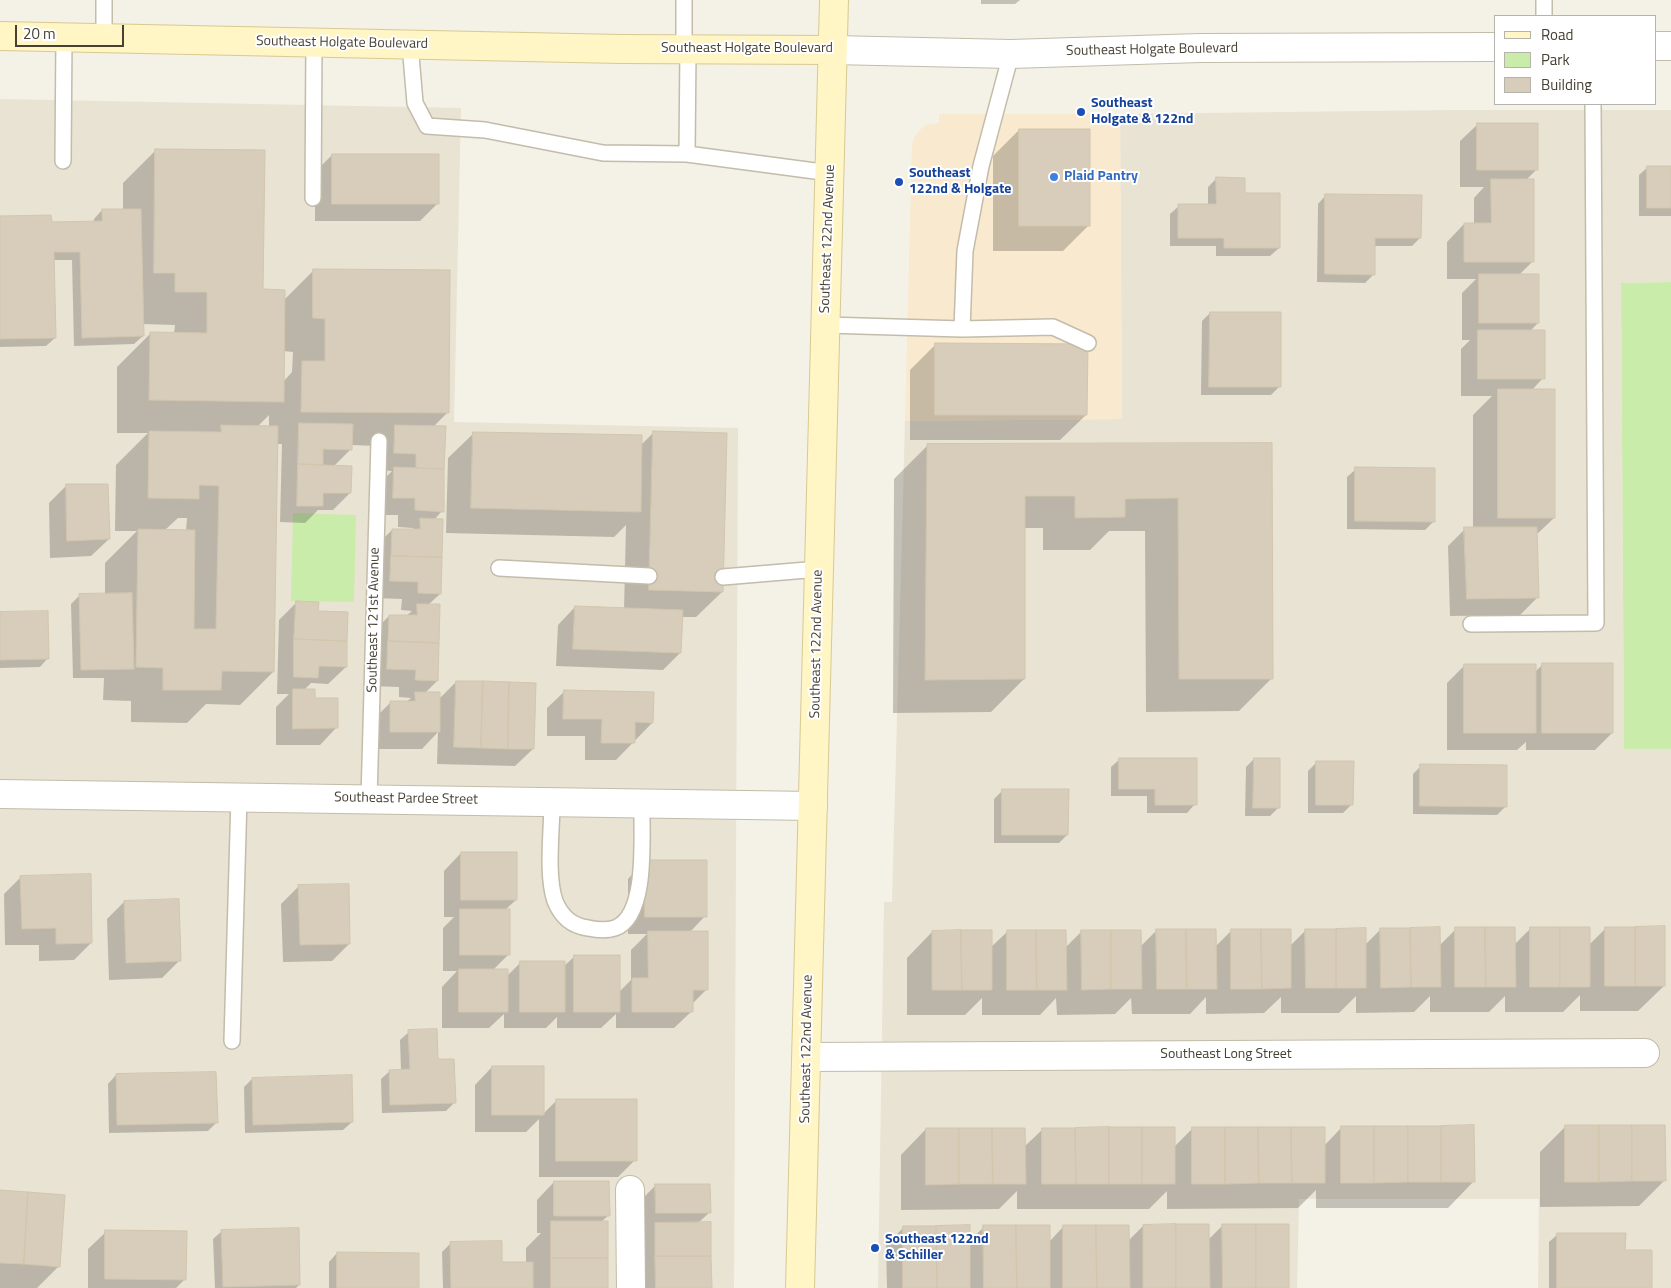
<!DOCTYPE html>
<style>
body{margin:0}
#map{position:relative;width:1671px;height:1288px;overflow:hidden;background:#f4f1e6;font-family:"Titillium Web",sans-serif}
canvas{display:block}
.legend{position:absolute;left:1494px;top:15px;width:162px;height:90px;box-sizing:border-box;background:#fff;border:1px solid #b5b3ae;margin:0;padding:6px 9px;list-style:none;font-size:15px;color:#474134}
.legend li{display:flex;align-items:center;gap:10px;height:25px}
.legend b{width:25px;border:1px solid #b5b3ae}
.scale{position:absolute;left:15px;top:25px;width:109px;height:22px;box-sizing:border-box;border:2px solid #474134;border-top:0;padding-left:6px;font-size:15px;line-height:18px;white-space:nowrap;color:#474134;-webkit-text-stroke:4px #fff;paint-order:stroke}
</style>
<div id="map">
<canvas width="1671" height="1288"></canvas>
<ul class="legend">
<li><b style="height:6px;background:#fff5c5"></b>Road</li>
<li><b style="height:14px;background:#caecab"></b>Park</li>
<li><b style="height:14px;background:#d7cdba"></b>Building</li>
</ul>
<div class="scale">20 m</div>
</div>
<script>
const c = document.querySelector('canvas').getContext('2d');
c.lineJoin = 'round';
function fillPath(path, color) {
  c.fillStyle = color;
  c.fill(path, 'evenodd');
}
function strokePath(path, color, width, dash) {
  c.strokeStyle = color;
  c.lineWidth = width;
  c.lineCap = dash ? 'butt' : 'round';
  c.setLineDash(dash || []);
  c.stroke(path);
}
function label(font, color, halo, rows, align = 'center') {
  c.font = font + ' "Titillium Web",sans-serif';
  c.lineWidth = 4;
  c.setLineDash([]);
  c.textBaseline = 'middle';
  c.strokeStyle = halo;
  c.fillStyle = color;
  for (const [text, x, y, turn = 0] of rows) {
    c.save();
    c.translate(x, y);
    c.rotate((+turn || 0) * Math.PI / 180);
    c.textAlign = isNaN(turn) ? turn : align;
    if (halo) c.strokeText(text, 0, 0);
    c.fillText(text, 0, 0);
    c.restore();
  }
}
fillPath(new Path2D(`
 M0,99l461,9 -7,314 284,6 -4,860h-734z
 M1451,110h220v172l-50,1 3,466h47v539h-133l1,-89h-240l-2,89h-419l6,-386h8l13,-481 217,-2 -2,-305z`), '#e9e3d3');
fillPath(new Path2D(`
 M939,114h181l2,305 -217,2 7,-277 4,-10 9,-9 14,-2z`), '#f8e9cf');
fillPath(new Path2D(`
 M1671,282v467h-47l-3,-466z
 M293,513l63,2 -2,87 -63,-1z`), '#caecab');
fillPath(new Path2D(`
 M981,0h39l-5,4h-34z
 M1478,124l58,46 -10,10 7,81 -14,14 19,48 -9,9 14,46 -11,12 22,128 -18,17 1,63 -17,17 -70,1 -2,-70 17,-17h8v-114l19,-19h-31v-47l9,-9h-8v-47l14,-14h-29v-37l17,-18h10v-26l10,-11h-24v-46z
 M1019,130l70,95 -26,26h-70v-95z
 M156,150l106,140 22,10 30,-30 133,143 -14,14 9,84 -8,9 6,74 -12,11 9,76 -12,12 14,6 17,-17 77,67 -18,17 -78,-2 1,-32 -16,17h-48v-30l17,-17h15l5,-4 -12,-1v-10l-29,-1 2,-53 17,-17h17l6,-5 -11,-1 1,-11 -28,-1 1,-51 17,-17h21v-2l-15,-1v-12h-22l1,-29 15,-15 -15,-1 1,-24 -27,-1v4l-17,17 16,27 -17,17h-15l-13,13 -25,-1 2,-78h-5l-4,228 -33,33 -34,-1 -19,19 -56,-1v-21l-28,-1 1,-22h-31l-2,-74 9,-9h25v-32l32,-32h-22l1,-66 32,-32h-31v-66l33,-33h24l1,-9 -33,-1 1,12 -9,8 -60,2 -2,-86h-19l2,78 -9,8 -46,1v-129l50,5 44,-1v-3l8,-9h21v-27zM283,351l10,1 -1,20 -9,10zM269,415v12h-12zM178,518h9l-1,13 -21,-1z
 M332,155l106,48 -18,18h-105v-49z
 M1648,167h23v49h-32v-41z
 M1217,178l27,16 35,54 -9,8h-54v-10h-46v-32l9,-8h29v-19z
 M1326,195l94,43 -8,8h-38v28l-9,9 -48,-1 1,-78z
 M1210,313l69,74 -8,8h-70l1,-74z
 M936,344l150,71 -26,25h-150v-70z
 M654,432l68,160 -26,25h-14l-2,36 -17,17 -107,-4 2,-41 17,-18 49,2 2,-84 -12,12 -168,-4 2,-75 26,-25 167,12z
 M1271,444l1,234 -33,33 -93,1 -1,-181h-36l-19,19h-47v-22h-20l1,151 -33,33 -98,1 1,-234 33,-33z
 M1356,469l78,52 -9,9 -78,-1v-52z
 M66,486l43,53 -18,17 -41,2 -1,-55z
 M296,603l21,9 29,55 -18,17 -17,-1 -7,7 33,37 -17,18h-44v-38l13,-13h-12l2,-74z
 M0,613l48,45 -8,9 -40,1z
 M1543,664l69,69 -17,17h-69v-8l-9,8h-70v-67l17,-17 70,7z
 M565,691l87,32 -36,37h-31v-24h-38v-28z
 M1120,759l75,45 -8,9h-40v-17h-36v-29z
 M1254,759l25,48 -9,9h-25l1,-49z
 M1316,763l36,41 -9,9h-35v-42z
 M1421,766l85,40 -9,9 -84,-1v-40z
 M1003,790l64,45 -8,8h-65v-44z
 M461,853l55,47 -11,10 4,44 -16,16 13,7 15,-15 42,5 12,-11 43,37 13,-13v-30l16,-16h-19v-55l17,-18 60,55 -15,16 17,57 -15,15v7l-18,17h-58v-14l-15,14h-44v-11l-11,11h-42v-14l-15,14h-47v-41l15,-16h-14v-43l11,-11h-10v-46z
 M21,877l70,66 -17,17 -35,1v-16h-34l-1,-51z
 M298,887l51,57 -17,17 -49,1 -2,-58z
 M124,902l55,59 -17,17 -53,2 -2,-61z
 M1606,928l58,58 -26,25h-58v-16l-17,17h-58v-16l-16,16h-59v-16l-16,16 -58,1v-17l-17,17h-58v-16l-17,16 -58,1v-17l-16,17h-58l-1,-16 -16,16 -58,1 -1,-17 -16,17h-58v-17l-17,17h-58v-57l25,-26 58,16 17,-16 58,16 17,-17 58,16 17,-17 58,17 17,-17 58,16 16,-16 58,16 17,-17 58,17 17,-17 58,16 16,-16 59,16z
 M409,1032l28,29 17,42 -8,8 -64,2 -1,-34 9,-8h11l-1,-31z
 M492,1067l51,47 13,-13 79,59 -17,17h-79v-58l-13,13h-51v-47z
 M116,1075l100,48 -8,8 -99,2 -1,-49z
 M252,1079l100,43 -9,8 -98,3 -1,-46z
 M1566,1126l98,55 -25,25 -99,1v-55z
 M1342,1127l131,55 -25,26h-132v-18l-18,18 -131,1v-18l-18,18h-132v-18l-18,18 -98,1v-55l25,-26 98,18 19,-18 131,18 18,-18 132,17z
 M554,1182l55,33 -8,7 6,66h-164l-1,-36 9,-9 50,20h25v-15l15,-15h-4v-33z
 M656,1185l54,27 -12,11 12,65h-80v-77z
 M0,1191l59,75 -22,22h-37z
 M1223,1225l65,63h-401l-1,-43 18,-18 64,15 16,-15 65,15 14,-15 65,14 15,-15 65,14z
 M222,1231l77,54 -3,3h-81l-2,-49z
 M106,1232l79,47 -9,9h-88v-39z
 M1558,1234l66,18 27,36h-102v-46z
 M337,1253l81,35h-89v-26z`), '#0003');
const building = new Path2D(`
 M1477,123h61v47h-61z
 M1019,129h71v97h-71z
 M155,149l110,1 -2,139 22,1 -1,112 -135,-2 1,-68 57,1v-41h-32v-19h-21z
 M332,154h107v50h-107z
 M1647,166h24v42h-24z
 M1216,177l29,1v15h35v55h-56v-10h-46v-34h38z
 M1491,179h43v83h-70v-39h27z
 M1325,194l97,1 -1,43h-46v37l-50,-1z
 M102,209h39l3,127 -62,2 -2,-86h-26l2,86 -56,1v-123l51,-1 1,7 50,-1z
 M313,269l137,1 -1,143 -148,-1 1,-51h23v-42l-12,-1z
 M1479,274h60v49h-60z
 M1210,312h71v75h-72z
 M1478,330h67v49h-67z
 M935,343l153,1 -1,71h-152z
 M1498,389h57v129h-57z
 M299,423l54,1 -1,26 -29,-1v16l-25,-1z
 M221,425l57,1 -4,246 -52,-1 -1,19h-58v-22l-27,-1 2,-138 57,1 -1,99h22l3,-143 -20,-1v14l-51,-1 1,-67 72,1z
 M395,425l51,1 -2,43 -28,-1v-14l-22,-1z
 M653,431l74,2 -4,159 -74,-2z
 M473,432l169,3 -1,77 -170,-4z
 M1272,443l1,236h-94l-1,-181 -53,1v18l-50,1v-22h-50v183l-100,1 2,-236z
 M298,464l54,2 -1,27h-28v13h-26z
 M394,467l50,2v43l-29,-2v-12h-22z
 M1355,467l80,1v54l-80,-1z
 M66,484h42l2,55 -43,2z
 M420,518l23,1 -1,38 -51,-1 1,-27h28z
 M1464,527h73l2,71 -72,1z
 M391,556l51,1 -1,37 -23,-1v-11l-28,-1z
 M132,593l2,76 -53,1 -2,-76z
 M296,601l23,1 -1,9 30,1 -1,29 -53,-2z
 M417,604h23l-1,39 -51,-2 1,-26h28z
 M575,606l108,4 -2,43 -108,-4z
 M48,611l1,48 -49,1v-48z
 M294,639l53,2v26l-28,-1 -1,12 -24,-1z
 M388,641l51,2 -1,38 -23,-1 1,-10 -29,-1z
 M1542,663h71v70h-71z
 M1464,664h72v69h-72z
 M456,681h27l-2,67 -27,-1z
 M483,681l26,1 -1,67 -27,-1z
 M509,682l27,1 -2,66h-26z
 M293,689h22v9h23v30l-45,1z
 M564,690l90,2 -1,31 -18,-1v21h-34l1,-24h-39z
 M415,692h25v40h-50v-31h25z
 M1119,758h78v47h-42v-16h-36z
 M1254,758h26v50h-27z
 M1316,761h38l-1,44h-37z
 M1420,764l87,1v42l-87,-1z
 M1002,789h67l-1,46h-66z
 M461,852h56v48h-56z
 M645,860h62v57h-62z
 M91,874l1,69 -36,1v-16l-34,1 -2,-53z
 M349,884l1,60 -50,1 -2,-60z
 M179,899l2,62 -55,2 -2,-62z
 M460,909h50v46h-50z
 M1665,926v60h-30v-59z
 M1440,927l1,60h-30l-1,-59z
 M1455,927h30l1,60h-31z
 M1485,927h30l1,60h-30z
 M1530,927h30v60h-30z
 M1560,927h30v60h-30z
 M1605,927h30v59h-30z
 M1366,928v60h-30v-59z
 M1380,928h30l1,59 -30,1z
 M1156,929h30l1,60h-30z
 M1186,929h30l1,60h-30z
 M1231,929h30l1,60h-31z
 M1261,929h30v59l-29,1z
 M1305,929h31v59h-30z
 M961,930l1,60h-30v-59z
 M961,930h31v60h-30z
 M1007,930h29l1,60h-30z
 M1036,930h30l1,60h-30z
 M1081,930h30v59l-29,1z
 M1111,930h30l1,59h-31z
 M648,931h60v59h-15v22h-61v-34h16z
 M574,955h46v57h-46z
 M520,961h45v51h-45z
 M459,969h49v43h-49z
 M437,1029l1,30h16l2,44 -66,2 -1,-35 21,-1 -2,-39z
 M492,1066h52v49h-52z
 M216,1072l2,51 -101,2 -1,-51z
 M352,1075l1,47 -100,3 -1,-47z
 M556,1099h81v62h-81z
 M1474,1125l1,57h-34v-56z
 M1565,1125h34v57h-34z
 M1599,1125h33v56l-33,1z
 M1632,1125h33l1,56h-34z
 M1341,1126h33v57h-33z
 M1374,1126h34v56l-34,1z
 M1408,1126h33v56h-33z
 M1109,1127h33v57h-33z
 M1109,1127v57h-33l-1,-56z
 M1142,1127h33v57h-33z
 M1192,1127h33v57h-33z
 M1225,1127h33l1,56 -34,1z
 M1258,1127h33l1,56h-33z
 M1291,1127h34v56h-33z
 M926,1128h33v56l-33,1z
 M959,1128h33l1,56h-34z
 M992,1128h33l1,56h-33z
 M1042,1128h33l1,56h-34z
 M554,1181h55l1,35h-56z
 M655,1184h55l1,29h-55z
 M0,1190l28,2 -4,72 -24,-1z
 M28,1192l37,3 -5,72 -36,-3z
 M551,1221h57v37h-57z
 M711,1222v34h-56v-33z
 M1176,1224h33l1,64h-34z
 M1176,1224v64h-33v-63z
 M1222,1224h34v64h-33z
 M1256,1224h33v64h-33z
 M970,1225v63h-33l-1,-62z
 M983,1225h33l1,63h-33z
 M1016,1225h34v63h-33z
 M1063,1225h33l1,63h-34z
 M1096,1225h33l1,63h-33z
 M903,1226h33l1,62h-34z
 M299,1228l1,57 -77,2 -2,-57z
 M105,1230l82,1 -1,49 -81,-1z
 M1557,1233h69l-1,17h27v38h-95z
 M502,1241v21h31v26h-82l-1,-46z
 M337,1252l82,1v35h-82z
 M655,1256h56l1,32h-56z
 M551,1258h57v30h-57z`);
fillPath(building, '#d7cdba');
strokePath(building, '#d2c6ad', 1);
const service = new Path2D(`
 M104,0v38
 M1544,0v16
 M410,44l5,59 12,23 58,4 118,23 84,1 143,19
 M684,49v-49
 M687,154l1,-105
 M63,161l1,-124
 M313,198l1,-156
 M826,325l136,4 91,-2 35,16
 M962,329l3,-78 16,-85 30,-112
 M499,568l150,8
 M723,577l96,-8
 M1471,624l125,-1 -3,-519
 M369,799l10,-358
 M552,802c0,28 -6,73 3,99 6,15 17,25 33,27 9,2 18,3 27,0 34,-12 26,-96 27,-125
 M232,1041l7,-244`);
const minor = new Path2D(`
 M0,794l813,12
 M807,1057l838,-4
 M630,1190l1,98`);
const tertiary = new Path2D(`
 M1655,46h16
 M833,50l178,4 189,-6 295,-1`);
const secondary = new Path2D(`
 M0,36l621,13 212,1
 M800,1288l34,-1288`);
strokePath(service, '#c3bcaa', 18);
strokePath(minor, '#c3bcaa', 30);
strokePath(tertiary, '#c3bcaa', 30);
strokePath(secondary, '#d7ca92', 30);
strokePath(service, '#fff', 15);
strokePath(minor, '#fff', 28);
strokePath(tertiary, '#fff', 28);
strokePath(secondary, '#fff5c5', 28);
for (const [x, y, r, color] of [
 [1081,112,5,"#1a4fb4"],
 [1054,177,5,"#3f7fe0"],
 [899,182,5,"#1a4fb4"],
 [875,1248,5,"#1a4fb4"]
]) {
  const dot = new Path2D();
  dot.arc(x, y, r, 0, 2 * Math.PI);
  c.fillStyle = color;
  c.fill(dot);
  strokePath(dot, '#fff', 2);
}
label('14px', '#474134', '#fff', [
 ["Southeast Holgate Boulevard",342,43,1],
 ["Southeast Holgate Boulevard",747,49],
 ["Southeast Holgate Boulevard",1152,50,-1],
 ["Southeast 122nd Avenue",828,239,-88],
 ["Southeast 121st Avenue",374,620,-89],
 ["Southeast 122nd Avenue",817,644,-89],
 ["Southeast Pardee Street",406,799,1],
 ["Southeast 122nd Avenue",807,1049,-89],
 ["Southeast Long Street",1226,1055]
]);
label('bold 14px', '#164399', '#fff', [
 ["Southeast",1091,104],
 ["Holgate & 122nd",1091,120],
 ["Southeast",909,174],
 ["122nd & Holgate",909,190],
 ["Southeast 122nd",885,1240],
 ["& Schiller",885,1256]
], 'left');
label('bold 14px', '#366cbe', '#fff', [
 ["Plaid Pantry",1064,177]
], 'left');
</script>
